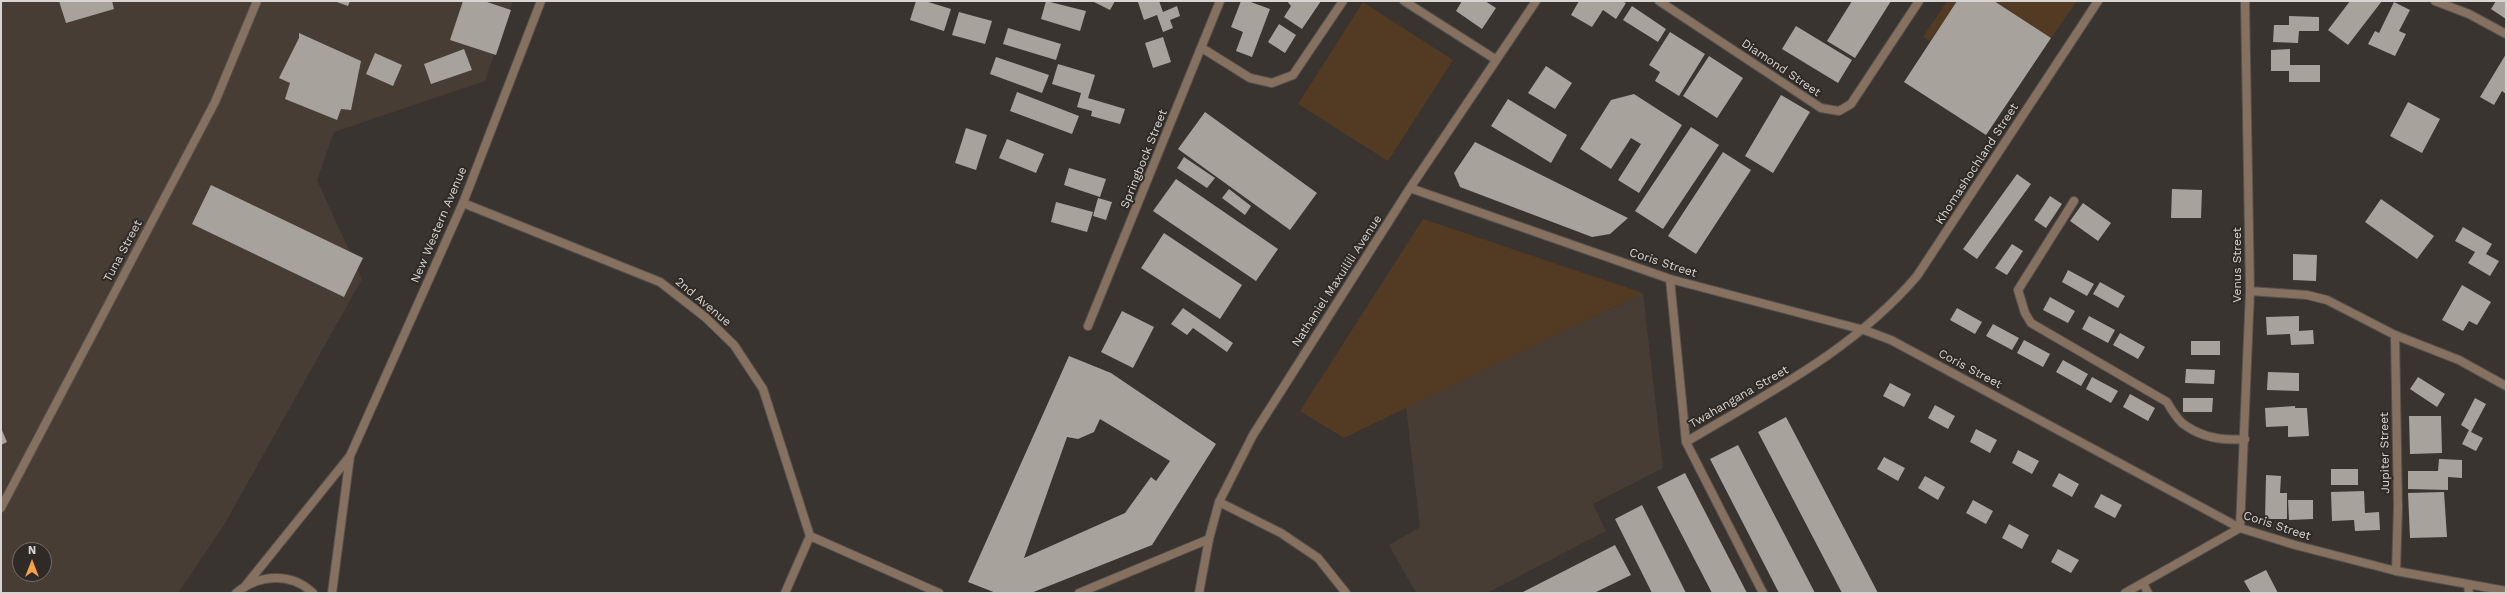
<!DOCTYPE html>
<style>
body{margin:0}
#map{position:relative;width:2507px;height:594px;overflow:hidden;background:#393430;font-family:"Work Sans",sans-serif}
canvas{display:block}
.frame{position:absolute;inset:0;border:2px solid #d7d4d1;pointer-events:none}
.north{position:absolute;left:12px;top:542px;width:40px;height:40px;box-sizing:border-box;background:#2f2a26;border:1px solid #726e6a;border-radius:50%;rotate:0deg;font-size:11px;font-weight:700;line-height:16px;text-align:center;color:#d7d4d1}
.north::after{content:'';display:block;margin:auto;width:14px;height:18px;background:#f9a04c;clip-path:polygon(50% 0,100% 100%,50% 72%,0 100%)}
</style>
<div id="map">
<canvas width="2507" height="594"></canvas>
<div class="frame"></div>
<div class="north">N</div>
</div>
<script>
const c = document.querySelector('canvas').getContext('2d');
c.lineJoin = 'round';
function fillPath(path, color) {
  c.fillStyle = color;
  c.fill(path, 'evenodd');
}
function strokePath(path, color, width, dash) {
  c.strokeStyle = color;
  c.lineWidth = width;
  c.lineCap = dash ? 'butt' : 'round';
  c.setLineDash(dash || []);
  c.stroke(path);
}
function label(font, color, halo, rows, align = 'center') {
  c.font = font + ' "Work Sans",sans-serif';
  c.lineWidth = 4;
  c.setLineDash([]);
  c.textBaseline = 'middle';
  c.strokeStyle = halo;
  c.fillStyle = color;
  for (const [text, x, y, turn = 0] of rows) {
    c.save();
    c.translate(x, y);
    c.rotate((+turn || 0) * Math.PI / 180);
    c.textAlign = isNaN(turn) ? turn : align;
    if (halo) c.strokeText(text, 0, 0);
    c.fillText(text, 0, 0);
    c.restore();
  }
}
fillPath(new Path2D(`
 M1,1h512l-28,80 -151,51 -17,48 45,99 -138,246 -46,68h-177zM20,550h24v24h-24z
 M1643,293l20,175 -70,36 13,27 -119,62h-71l-27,-48 31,-18 -14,-120z`), '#473d35');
fillPath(new Path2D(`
 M1947,1h10l-27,40 -7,-4z
 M1994,1h83l-26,37z
 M1363,2l90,58 -65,101 -90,-57z
 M1423,219l220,74 -299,145 -44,-27z`), '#533a23');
fillPath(new Path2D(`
 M59,1h53l2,8 -48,14z
 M334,1h16l-2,5z
 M463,1h21l27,9 -15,45 -46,-15z
 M916,1h9l26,8 -7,22 -34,-11z
 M1046,1l40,10 -6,20 -39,-12z
 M1092,1h23l-5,9z
 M1159,1l4,11 14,-6 3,10 -10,4 3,8 -10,4 -6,-17 -13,5 -6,-18z
 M1241,1h7l22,8 -18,48 -16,-6 7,-19 -12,-5z
 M1287,1h34l-19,28 -18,-12 7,-11z
 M1462,1h23l11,7 -14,21 -26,-18z
 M1579,1h43l4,2 -10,16 -13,-9 -11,17 -21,-12z
 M1852,1h39l-36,57 -28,-17z
 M1957,1h37l57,37 -65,97 -82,-53z
 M2350,1h32l-34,44 -20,-15z
 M2496,1h10v18l-15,-10z
 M2394,2l16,8 -11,21 7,3 -11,22 -27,-12 7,-13 4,2z
 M1632,6l34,23 -8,13 -35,-22z
 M959,12l33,9 -7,23 -33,-9z
 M2289,16l30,1v14h-20l-1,12 -25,-1 1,-17h15z
 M1279,24l17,11 -11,18 -17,-11z
 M1796,26l56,34 -14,23 -56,-34z
 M1008,28l53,16 -5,16 -53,-16z
 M1670,32l35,22 -26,42 -24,-15 5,-9 -11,-7z
 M299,33l62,28 -10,49 -10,-1 -4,11 -52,-21 5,-16 -11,-5 20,-40z
 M1163,37l8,25 -18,6 -8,-25z
 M464,49l8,21 -41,14 -7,-20z
 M2290,49v16h30v17h-31v-11h-18v-21z
 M375,53l27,12 -9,21 -27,-12z
 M2506,54v40l-4,-3 -8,14 -14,-8z
 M1709,56l34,22 -26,40 -34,-22z
 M996,57l53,18 -7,18 -52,-19z
 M1058,64l37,11 -7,23 37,11 -5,15 -29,-8 1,-5 -15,-4 4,-14 -29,-9z
 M1546,66l26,17 -17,26 -27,-16z
 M1017,92l62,24 -7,18 -62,-23z
 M1634,94l48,31 -43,68 -21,-13 23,-36 -10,-6 -20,31 -31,-20 31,-49z
 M1781,95l29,17 -37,61 -28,-17z
 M1508,99l59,36 -16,28 -60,-37z
 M2408,102l32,17 -18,34 -32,-17z
 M1205,112l112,81 -27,37 -112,-81z
 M1691,127l28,18 -56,84 -28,-18z
 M966,128l21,7 -11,35 -21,-7z
 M1007,139l37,15 -8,19 -37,-15z
 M1475,142l153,76 -18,16 -18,3 -132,-50 -6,-14z
 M1723,152l28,18 -55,84 -28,-18z
 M1184,157l31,21 -8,10 -30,-20z
 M1069,168l37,11 -6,18 -36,-12z
 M2017,174l14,10 -54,75 -14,-10z
 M1176,179l102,70 -22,32 -103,-70z
 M211,185l152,73 -19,39 -152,-73z
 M1229,189l22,17 -6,9 -23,-17z
 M2172,189l30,1 -1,28h-30z
 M2050,196l12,8 -16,24 -12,-8z
 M1098,198l14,4 -6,18 -13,-4z
 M2381,199l53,37 -17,23 -52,-37z
 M1056,202l37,10 -6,20 -36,-10z
 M2083,203l28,20 -13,18 -28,-20z
 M2463,227l29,17 -6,10 13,7 -9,15 -22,-13 7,-11 -20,-11z
 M1164,233l78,52 -22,34 -79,-51z
 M2012,244l11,7 -16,24 -12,-7z
 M2293,254l24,1 -1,26 -23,-1z
 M2068,270l26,14 -7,12 -25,-14z
 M2100,282l25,14 -7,12 -25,-14z
 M2462,285l29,17 -14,23 -8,-4 -6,10 -21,-11z
 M2050,297l25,14 -7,12 -25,-13z
 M1183,308l50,35 -6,9 -34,-24 -6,7 -16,-11z
 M1957,308l25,14 -7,12 -25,-14z
 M1122,311l32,16 -21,41 -32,-16z
 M2089,316l26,14 -7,13 -26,-14z
 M2299,316v15l14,-1 1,14 -23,1 -1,-11 -23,1 -1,-18z
 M1993,324l26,14 -7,12 -26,-14z
 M2120,333l25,14 -7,12 -25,-14z
 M2024,340l26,14 -7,13 -26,-14z
 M2191,341h29v14h-29z
 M1069,356l42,17 105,71 -64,101 -121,48h-35l-28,-11zM1100,419l70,42 -14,20 -5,-4 -26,36 -101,45 43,-121 11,2 16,-7z
 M2063,360l25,14 -7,12 -25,-14z
 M2186,369l29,1 -1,14 -29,-1z
 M2268,372l31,1v18l-32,-1z
 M2092,377l26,14 -7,12 -25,-14z
 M2418,377l27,17 -8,13 -27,-18z
 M1890,383l21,11 -7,13 -21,-11z
 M2130,394l25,14 -7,13 -25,-14z
 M2183,398h30l-1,14h-29z
 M2475,398l11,6 -15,28 12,6 -7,13 -14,-7 7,-14 -8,-5z
 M1935,405l20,11 -7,13 -20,-11z
 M2295,406v2h12l2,28 -21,1v-11l-22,1 -1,-19z
 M2409,416h32l1,37 -32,1z
 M1786,417l92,176h-36l-84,-161z
 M1,428l6,14 -6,3z
 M1976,429l21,11 -7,13 -20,-11z
 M1738,445l77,148h-36l-69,-134z
 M2018,450l21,11 -7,13 -20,-11z
 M1884,457l21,11 -7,13 -21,-12z
 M2439,459l23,1v18l-14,-1v13l-40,-1v-18h30z
 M2331,469h27v16h-27z
 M1685,473l62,120h-35l-55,-106z
 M2059,473l20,11 -7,13 -20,-11z
 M2266,475l15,1 -1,17h7v26h-22z
 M1925,476l20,11 -7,13 -20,-12z
 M2364,491l1,22 14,-1 1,18 -25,1 -1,-11 -22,1 -1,-29z
 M2444,492l3,45 -37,1 -2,-45z
 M2101,494l21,11 -7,13 -21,-11z
 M1973,500l20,11 -7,13 -20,-11z
 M2288,500h25v19l-24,1z
 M1642,505l44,88h-34l-37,-74z
 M2009,524l20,11 -7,14 -20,-11z
 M1615,545l16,30 -37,18h-73z
 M2058,549l21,11 -8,13 -20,-11z
 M2266,570l12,23h-27l-7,-12z`), '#a8a29d');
const minor = new Path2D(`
 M1404,1l91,58
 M1659,1l162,107 18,3 12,-7 68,-103
 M2435,1l34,13 37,20
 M1202,48l48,30 22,5 21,-8 50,-74
 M2074,201l-56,89 7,23 6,10 136,79c4,7 9,15 15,21 18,14 41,18 63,16
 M463,203l197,79 45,35 29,28 29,44 47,147
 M1670,279l16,163
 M2250,291l57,4 20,5 68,35 64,25 47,26
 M1088,326l132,-325
 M2395,335l3,172 -2,64
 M1219,502l62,31 37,25 28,35
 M1,508l214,-406 42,-101
 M810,536l129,57
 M2143,583l5,10
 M2468,585l1,8
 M785,593l25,-57
 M1079,593l130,-54
 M1763,593l-77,-151c82,-49 168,-92 231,-166l181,-275
 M2125,593l115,-65 10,-237 -5,-290`);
const tertiary = new Path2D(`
 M1410,188l260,91 194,51 27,10 349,188 55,17 101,26 110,20
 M246,585l104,-129 113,-253 78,-202
 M236,593c23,-19 55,-21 77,0
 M332,593l18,-137
 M1199,593l10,-54 10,-37 34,-67 157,-247 126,-187`);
strokePath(minor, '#55514d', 10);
strokePath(tertiary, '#55514d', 10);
strokePath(minor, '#867160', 8);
strokePath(tertiary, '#867160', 8);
label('12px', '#d7d4d1', '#2f2a26', [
 ["Diamond Street",1781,68,34],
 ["Springbock Street",1144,159,-68],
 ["Khomashochland Street",1977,164,-57],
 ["New Western Avenue",439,225,-67],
 ["Tuna Street",123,251,-62],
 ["Coris Street",1663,263,18],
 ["Venus Street",2237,265,-90],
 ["Nathaniel Maxuilili Avenue",1337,281,-57],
 ["2nd Avenue",703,302,40],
 ["Coris Street",1970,369,28],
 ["Twahangana Street",1739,397,-30],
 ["Jupiter Street",2385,453,-91],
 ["Coris Street",2277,526,18]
]);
</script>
